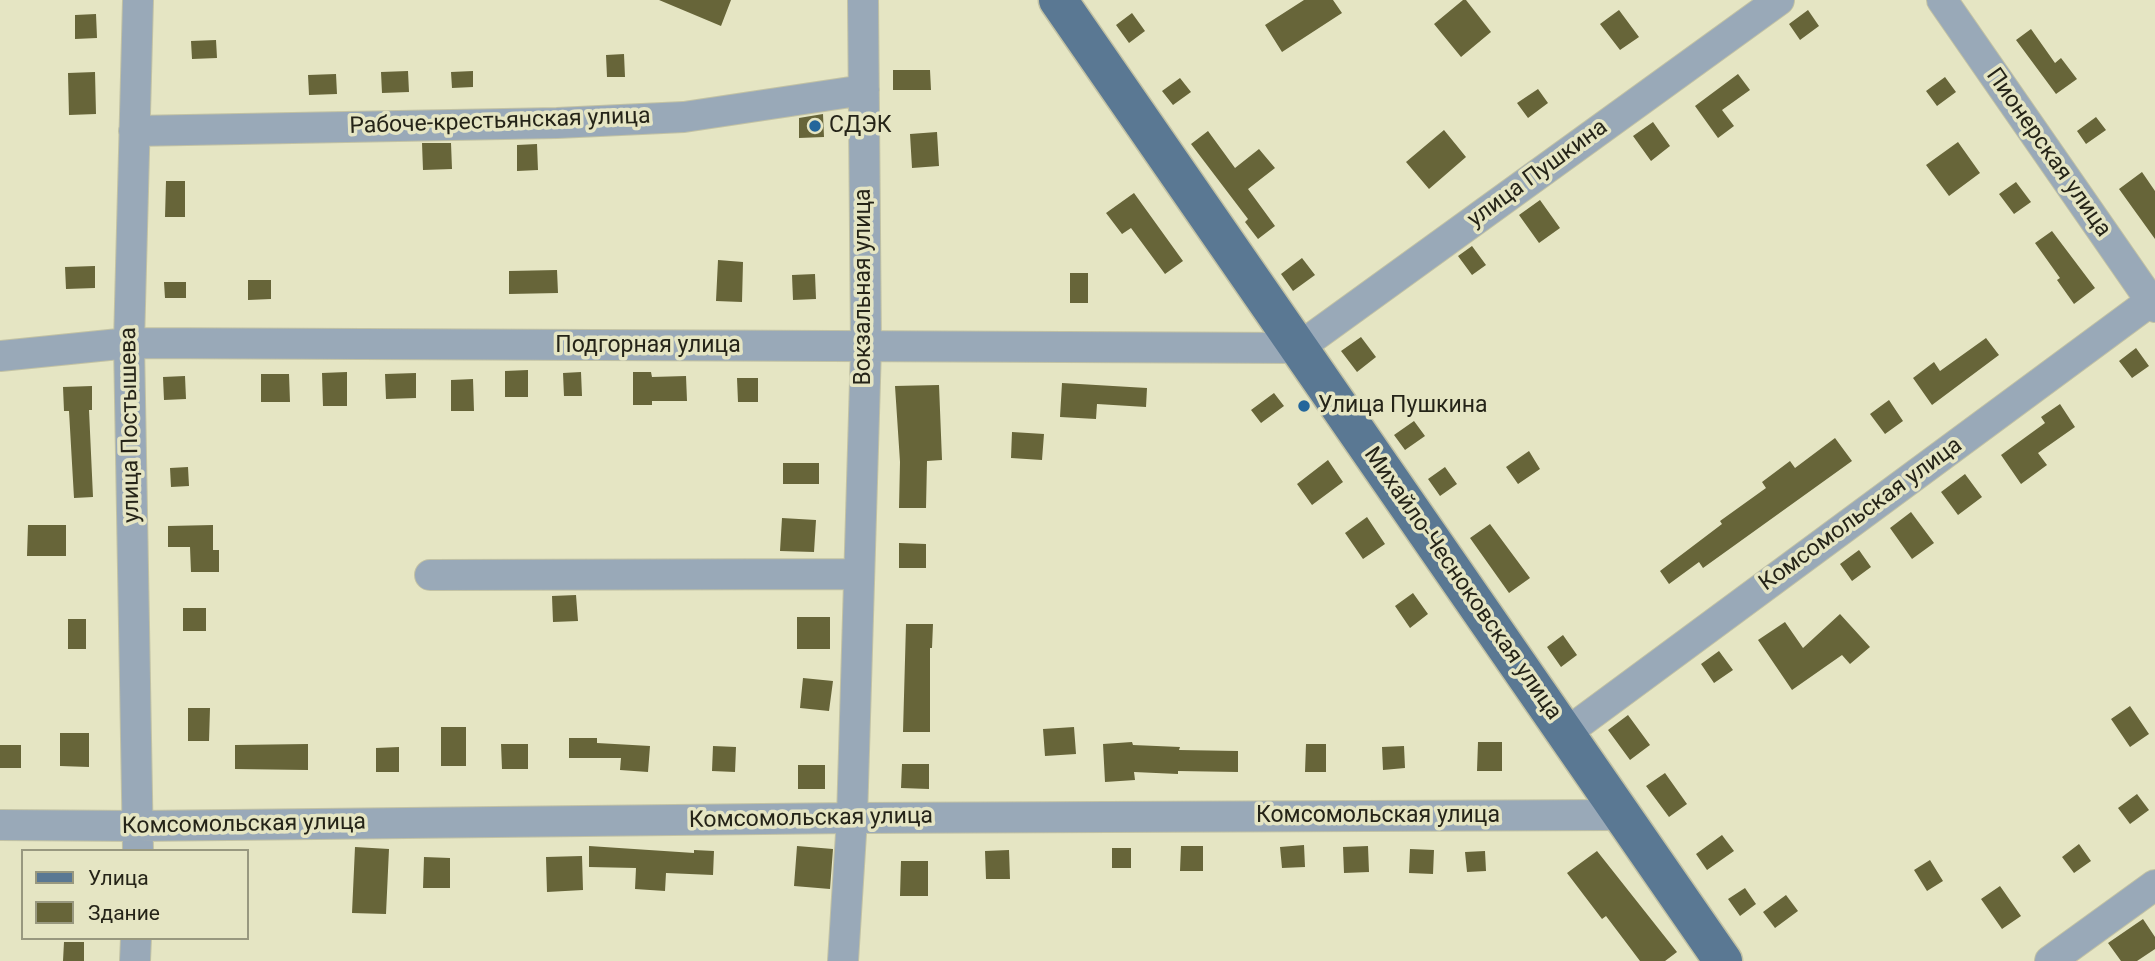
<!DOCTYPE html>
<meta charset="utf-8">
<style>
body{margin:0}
#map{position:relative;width:2155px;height:961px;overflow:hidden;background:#e5e5c3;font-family:Roboto,sans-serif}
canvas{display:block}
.legend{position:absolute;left:21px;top:849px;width:228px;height:91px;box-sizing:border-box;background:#e5e5c3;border:2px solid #98987f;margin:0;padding:9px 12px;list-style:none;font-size:21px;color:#252418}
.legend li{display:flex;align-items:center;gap:14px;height:35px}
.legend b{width:35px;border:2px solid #98987f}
</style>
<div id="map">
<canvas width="2155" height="961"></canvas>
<ul class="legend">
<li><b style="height:9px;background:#5a7893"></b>Улица</li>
<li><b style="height:19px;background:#676539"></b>Здание</li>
</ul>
</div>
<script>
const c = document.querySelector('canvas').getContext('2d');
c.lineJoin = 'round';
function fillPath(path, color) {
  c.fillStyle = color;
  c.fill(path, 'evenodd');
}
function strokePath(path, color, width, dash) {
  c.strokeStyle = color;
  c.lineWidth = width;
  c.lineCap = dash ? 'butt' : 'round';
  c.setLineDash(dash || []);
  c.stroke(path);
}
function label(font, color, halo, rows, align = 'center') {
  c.font = font + ' Roboto,sans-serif';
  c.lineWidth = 7;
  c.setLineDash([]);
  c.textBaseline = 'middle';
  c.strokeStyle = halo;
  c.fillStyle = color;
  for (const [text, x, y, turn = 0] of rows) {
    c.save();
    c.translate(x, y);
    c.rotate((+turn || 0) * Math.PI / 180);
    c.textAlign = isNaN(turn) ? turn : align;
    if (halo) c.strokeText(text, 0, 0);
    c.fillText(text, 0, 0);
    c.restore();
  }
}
fillPath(new Path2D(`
 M659,0h72l-10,26z
 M1304,0h29l9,13 -60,39 -17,-27z
 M1463,0h3l25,32 -30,25 -27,-33z
 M1619,10l20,27 -19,13 -20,-26z
 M1808,10l11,16 -19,14 -11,-16z
 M1132,13l13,18 -16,12 -13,-18z
 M96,14l1,24 -22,1v-24z
 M2031,29l24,34 6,-5 16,21 -21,15 -40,-54z
 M216,40l1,18 -25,1 -1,-18z
 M624,54l1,23h-18l-1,-22z
 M893,70h37l1,20h-38z
 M408,71l1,21 -27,1 -1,-21z
 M473,71v16l-21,1 -1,-16z
 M95,72l1,42 -27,1 -1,-42z
 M336,74l1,20 -28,1 -1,-20z
 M1738,74l12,16 -28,20 12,16 -16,12 -23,-32z
 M1945,77l11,15 -19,14 -11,-15z
 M1180,78l11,14 -18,13 -11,-14z
 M1538,89l10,14 -20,15 -11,-15z
 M823,114l1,23 -25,1v-20z
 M2096,117l10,13 -20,14 -9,-13z
 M1653,122l17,24 -19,15 -18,-25z
 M1444,130l22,27 -37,32 -23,-27z
 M1208,131l27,37 24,-19 16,19 -27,21 27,37 -17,13 -13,-17 3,-3 -57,-75z
 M937,132l2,34 -27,2 -2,-34z
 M1958,142l22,31 -31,23 -23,-31z
 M422,143h29l1,26 -29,1z
 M537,144l1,26 -21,1v-26z
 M2142,172l13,19v48l-36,-50z
 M166,181h19v36h-20z
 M2016,182l15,20 -17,12 -15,-20z
 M1134,193l49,68 -18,13 -34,-46 -9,6 -16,-21z
 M1540,200l20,28 -21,15 -20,-28z
 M2052,231l43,57 -21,16 -17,-24 3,-2 -25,-35z
 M1472,246l14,19 -14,10 -14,-19z
 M1302,258l13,17 -22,16 -12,-17z
 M718,260l25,2 -1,40 -26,-1z
 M95,266v22l-29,1 -1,-22z
 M557,270l1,23 -49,1v-23z
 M1070,273h18v30h-18z
 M815,274l1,25 -23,1 -1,-25z
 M248,280h23v19l-23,1z
 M164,282h22v16h-21z
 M1361,337l15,20 -19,15 -16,-21z
 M1986,338l13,17 -67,50 -19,-27 21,-16 6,9z
 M2136,348l13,18 -17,12 -13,-17z
 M528,370v27h-23v-26z
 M347,372v34h-24l-1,-33z
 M581,372l1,24h-18l-1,-23z
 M633,372h18l1,5 34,-1 1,25h-35v4h-19z
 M416,373v25l-30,1 -1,-25z
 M261,374h28l1,28h-29z
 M185,376l1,23 -22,1 -1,-23z
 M737,378h21v24h-20z
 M473,379l1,32h-23v-31z
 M1062,383l85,5 -1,19 -49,-3 -1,15 -36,-2z
 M939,385l3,75 -15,1 -1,47h-27l1,-46 -5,-76z
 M92,386v24h-3l4,87 -19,1 -5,-87h-5l-1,-24z
 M1274,393l10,13 -23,17 -10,-13z
 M1889,400l14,21 -18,13 -15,-20z
 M2060,404l15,23 -37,26 9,12 -26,19 -20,-29 44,-32 -4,-6z
 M1414,421l11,15 -20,14 -11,-15z
 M1012,432l32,2 -2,26 -31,-2z
 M1835,438l17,23 -149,107 -4,-6 -30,22 -9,-13 62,-47 -2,-3 46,-33 -4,-6 28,-21 5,7z
 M1529,451l11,18 -22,15 -12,-17z
 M1328,460l15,22 -31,23 -15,-21z
 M783,463h36v21h-36z
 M188,467l1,19 -18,1 -1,-19z
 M1445,467l12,17 -17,12 -12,-17z
 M1965,474l17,23 -24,18 -17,-23z
 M1911,512l23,31 -22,16 -22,-31z
 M1367,517l18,27 -22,15 -18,-26z
 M782,518l34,2 -2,32 -34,-1z
 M1490,524l40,54 -21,15 -39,-55z
 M28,525h38v31h-39z
 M213,525v25h6v22h-28l-1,-25h-22v-21z
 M899,543l27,1v24h-27z
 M1859,550l12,17 -19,14 -12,-17z
 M1413,593l15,21 -18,14 -15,-22z
 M576,595l2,26 -25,1 -1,-26z
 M183,608h23v23h-23z
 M1840,614l30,33 -20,17 -8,-9 -50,35 -34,-50 27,-18 18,26z
 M797,617h33v32h-33z
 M68,619h18v30h-18z
 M906,624h27l-1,24h-2v84h-27z
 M1563,635l14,20 -16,12 -14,-20z
 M1719,651l14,19 -19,13 -13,-19z
 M803,678l30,3 -4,30 -29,-3z
 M2130,706l19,28 -19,13 -19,-28z
 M188,708h22l-1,33h-21z
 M1628,715l22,30 -20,15 -22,-30z
 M441,727h25v39h-25z
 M1074,727l2,27 -31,2 -2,-27z
 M60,733h29v34l-29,-1z
 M569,738h28v5l53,3 -2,26 -28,-2 1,-12h-52z
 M1132,742l1,3 47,2 -1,3 59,1v21l-60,-1v3l-44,-2 1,8 -30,2 -2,-38z
 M1478,742h24v29h-25z
 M308,744v26l-73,-1v-24z
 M501,744h27v25h-26z
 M1306,744h20v28h-21z
 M0,745h21v23h-21z
 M713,746l23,1 -1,25 -23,-1z
 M1404,746l1,22 -22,2 -1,-23z
 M399,747v25h-23v-24z
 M902,764h27v25l-28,-1z
 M798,765h27v24h-27z
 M1665,773l22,31 -18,13 -23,-31z
 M2137,794l12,16 -19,14 -12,-16z
 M1722,835l12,16 -27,19 -11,-16z
 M2079,844l12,17 -17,12 -12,-16z
 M1304,845l1,22 -23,1 -2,-21z
 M589,846l105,7v-3l20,1 -1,24 -47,-2 -1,18 -30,-2 1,-21 -47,-1z
 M797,846l36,3 -3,40 -36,-3z
 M1181,846h22v25h-23z
 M1368,846l1,26 -25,1 -1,-26z
 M355,847l34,2 -3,65 -34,-1z
 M1112,848h19v20h-19z
 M1410,849l24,1 -1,24 -24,-1z
 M1009,850l1,29h-24l-1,-28z
 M1485,851l1,20 -19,1 -2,-20z
 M1597,851l80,101 -12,9h-25l-34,-45 -4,3 -35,-46z
 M582,856l1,34 -36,2 -1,-35z
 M424,857l26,1v30h-27z
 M1930,860l13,21 -16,10 -13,-21z
 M901,861h27v35h-28z
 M2000,886l21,30 -19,13 -21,-30z
 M1745,888l11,16 -16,12 -12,-17z
 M1786,895l12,16 -23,17 -12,-16z
 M2143,919l12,18v12l-18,12h-16l-13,-18z
 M64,942h20v19h-21z`), '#676539');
const minor = new Path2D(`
 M1942,0l213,307
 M134,131l423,-8 127,-6 180,-27
 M0,356l129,-13 1169,5 481,-348
 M430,575l428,-1
 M1566,733l589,-435
 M0,825l139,1 713,-8 769,-3
 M138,851l-9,-508 9,-343
 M135,961l1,-23
 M843,961l9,-143 14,-471 -3,-347
 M2050,961l105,-76`);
const major = new Path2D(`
 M1058,0l665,961`);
strokePath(minor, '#c2c2a4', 32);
strokePath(major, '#c2c2a4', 41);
strokePath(minor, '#99a9b8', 30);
strokePath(major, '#5a7893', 38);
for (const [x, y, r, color] of [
 [815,126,7,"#23669b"],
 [1304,406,7,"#23669b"]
]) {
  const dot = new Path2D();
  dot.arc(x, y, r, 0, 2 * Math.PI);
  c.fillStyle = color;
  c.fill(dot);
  strokePath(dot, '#e5e5c3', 2.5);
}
label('23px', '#252418', '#e5e5c3', [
 ["Рабоче-крестьянская улица",500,122,-2],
 ["Пионерская улица",2048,153,55],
 ["улица Пушкина",1538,174,-36],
 ["Вокзальная улица",864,287,-90],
 ["Подгорная улица",648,346],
 ["улица Постышева",131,425,-91],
 ["Комсомольская улица",1861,515,-36],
 ["Михайло-Чесноковская улица",1462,584,55],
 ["Комсомольская улица",1378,816],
 ["Комсомольская улица",811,819,-1],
 ["Комсомольская улица",244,825,-1]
]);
label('23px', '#252418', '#e5e5c3', [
 ["СДЭК",829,126],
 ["Улица Пушкина",1318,406]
], 'left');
</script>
